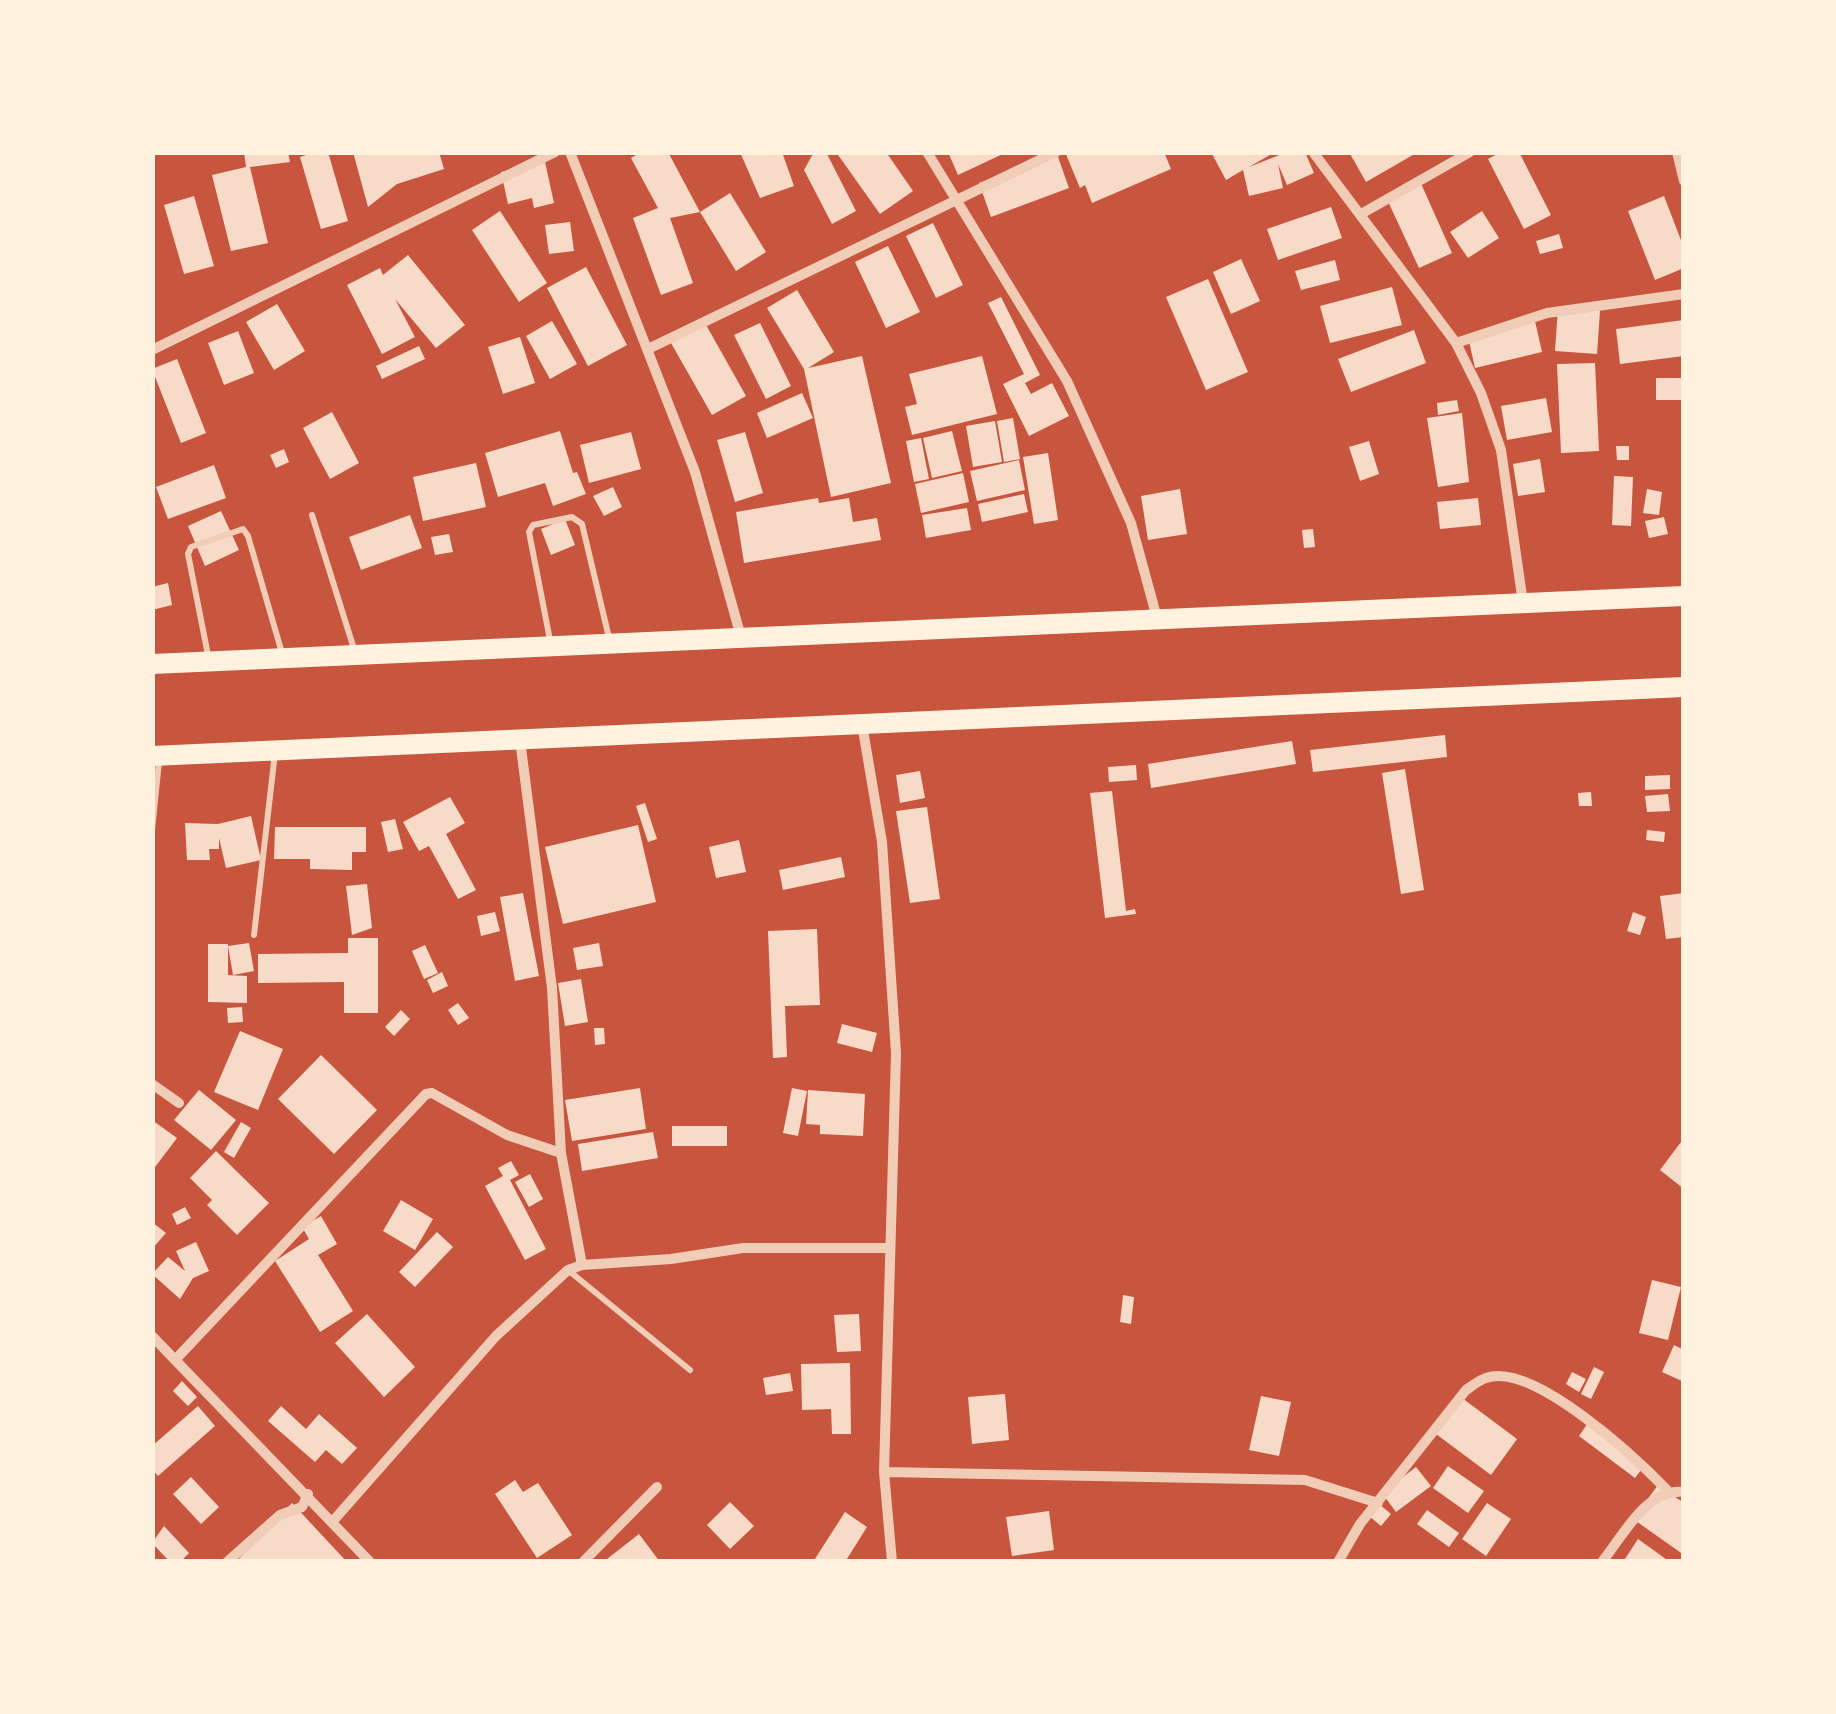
<!DOCTYPE html>
<style>
body{margin:0}
#map{position:relative;width:1836px;height:1714px;overflow:hidden;background:#c8553d;font-family:Figtree,sans-serif}
canvas{display:block}
.frame{position:absolute;inset:0;border:155px solid #fff3e0;pointer-events:none}
</style>
<div id="map">
<canvas width="1836" height="1714"></canvas>
<div class="frame"></div>
</div>
<script>
const c = document.querySelector('canvas').getContext('2d');
c.lineJoin = 'round';
function fillPath(path, color) {
  c.fillStyle = color;
  c.fill(path, 'evenodd');
}
function strokePath(path, color, width, dash) {
  c.strokeStyle = color;
  c.lineWidth = width;
  c.lineCap = dash ? 'butt' : 'round';
  c.setLineDash(dash || []);
  c.stroke(path);
}
fillPath(new Path2D(`
 M244,152h44l2,10 -40,5 18,76 -37,8 -19,-76 34,-8z
 M315,152h13l20,69 -27,8 -21,-72z
 M353,152h86l5,17 -47,15 -29,23z
 M641,152h27l32,60 -30,6 23,65 -32,12 -28,-77 25,-10 -27,-50z
 M740,152h42l12,34 -34,12z
 M814,152h12l30,59 -24,13 -28,-54z
 M836,152h50l27,39 -33,23z
 M948,152h59l-49,23z
 M1065,152h99l7,17 -79,34 -7,-18 -5,3z
 M1211,152h64l-26,15 38,-15h18l9,21 -27,12 -9,-21 5,24 -34,8 -6,-26 -17,10z
 M1349,152h69l-52,30z
 M1501,152h18l32,63 -27,14 -36,-70z
 M1057,154l12,34 -78,29 -12,-34z
 M545,162l9,41 -20,5 -2,-10 -24,6 -7,-32z
 M1419,179l33,74 -33,15 -34,-73z
 M730,193l36,59 -30,19 -36,-59z
 M194,196l20,70 -30,8 -20,-69z
 M1664,196l20,52v20l-29,12 -27,-69z
 M1331,207l11,31 -64,22 -11,-31z
 M500,211l47,72 -28,19 -47,-72z
 M1482,211l17,27 -31,20 -18,-26z
 M570,222l4,29 -25,3 -4,-29z
 M933,223l30,62 -27,13 -30,-62z
 M1559,234l4,14 -23,6 -4,-13z
 M888,246l32,66 -34,16 -31,-66z
 M408,255l57,70 -29,23 -41,-49 20,38 -33,17 -35,-69 33,-17 3,7z
 M1241,259l19,42 -29,13 -18,-42z
 M1335,260l5,20 -39,10 -6,-19z
 M586,267l41,78 -39,21 -41,-78z
 M1208,279l40,93 -42,18 -40,-93z
 M1392,287l10,38 -72,18 -10,-37z
 M797,290l37,62 -26,16 54,-12 29,127 -60,14 -27,-128 -37,-61z
 M1001,297l39,78 -15,8 6,11 21,-11 17,33 -40,20 -26,-52 21,-10 -36,-71z
 M277,304l28,47 -31,19 -28,-48z
 M1558,308l42,3 -3,43 -42,-3z
 M1684,320v36l-64,8 -4,-35z
 M552,321l25,43 -27,15 -24,-43z
 M1535,321l7,31 -67,16 -7,-31z
 M705,323l41,73 -34,19 -41,-72z
 M760,323l31,63 -25,13 -32,-64z
 M1414,330l12,33 -75,29 -13,-33z
 M238,331l16,42 -30,12 -16,-42z
 M520,337l15,46 -32,11 -15,-47z
 M419,346l6,13 -43,20 -6,-13z
 M982,356l15,58 -85,21 -7,-28 12,-3 -8,-30z
 M177,359l29,74 -25,10 -29,-74z
 M1595,363l4,88 -38,2 -4,-89z
 M1656,378h28v22h-28z
 M802,393l11,25 -46,20 -10,-25z
 M1546,398l6,34 -45,8 -6,-34z
 M1457,400l2,11 -21,4 -1,-12z
 M332,412l27,51 -29,16 -27,-51z
 M1462,413l7,69 -31,5 -11,-69z
 M1013,418l7,41 -16,3 -7,-41z
 M995,421l7,41 -29,5 -7,-41z
 M560,431l13,42 4,-1 9,22 -33,12 -8,-23 -47,14 -13,-44z
 M952,431l10,40 -30,7 -9,-40z
 M631,432l10,37 -52,14 -9,-38z
 M745,432l18,61 -28,9 -18,-62z
 M921,438l8,41 -15,3 -8,-41z
 M1369,441l10,33 -19,7 -11,-34z
 M1616,446h13v14h-12z
 M284,449l5,13 -13,6 -6,-13z
 M1048,453l10,67 -24,4 -11,-67z
 M1540,459l5,33 -27,4 -5,-32z
 M1019,460l6,30 -48,11 -7,-30z
 M476,463l10,44 -63,14 -10,-44z
 M214,465l12,33 -58,21 -12,-32z
 M963,473l6,29 -48,11 -6,-29z
 M1614,476l19,1 -2,49 -19,-1z
 M613,487l9,20 -18,9 -11,-20z
 M1180,489l7,45 -39,6 -7,-44z
 M1647,489l15,3 -3,23 -16,-2z
 M1024,494l4,18 -46,10 -4,-18z
 M818,498l1,5 30,-5 4,24 24,-4 4,22 -137,23 -8,-51z
 M1478,498l3,27 -41,4 -3,-27z
 M967,508l4,22 -45,8 -4,-23z
 M221,511l18,39 -34,16 -17,-40z
 M410,515l12,33 -61,22 -12,-33z
 M1664,517l4,17 -19,4 -4,-17z
 M565,519l10,26 -24,10 -10,-26z
 M1313,529l2,18 -11,1 -2,-18z
 M449,534l4,18 -18,3 -4,-18z
 M168,583l4,22 -20,5v-23z
 M1445,735l2,22 -134,15 -3,-22z
 M1292,741l4,23 -145,24 -3,-24z
 M1136,765l1,15 -28,2 -1,-15z
 M1405,769l19,121 -23,4 -19,-121z
 M920,771l5,27 -25,5 -4,-28z
 M1670,775v14l-25,1v-14z
 M1112,791l14,120 9,-2 1,5 -31,4 -15,-125z
 M1591,792l1,14h-13l-1,-13z
 M1668,794l2,17 -23,1 -2,-16z
 M450,797l15,26 -19,11 30,56 -18,9 -29,-53 -10,5 -16,-29z
 M645,803l12,36 -9,3 -12,-36z
 M927,807l13,92 -30,4 -14,-92z
 M251,816l10,44 -35,8 -7,-30v11h-10l1,11h-23l-2,-37 33,1z
 M395,819l8,30 -15,3 -7,-30z
 M638,825l18,77 -93,22 -18,-77z
 M275,827h91v25h-14v18l-42,-1v-10h-36z
 M1647,830l18,2 -1,10 -18,-2z
 M739,840l7,32 -30,6 -7,-31z
 M841,857l4,20 -62,13 -4,-20z
 M367,884l5,44 -20,7 -6,-49z
 M523,893l16,83 -24,5 -15,-84z
 M1684,893v44l-18,2 -6,-43z
 M495,912l5,19 -19,5 -4,-20z
 M1633,912l13,5 -6,18 -13,-4z
 M817,929l3,76 -35,1 2,51 -14,1 -5,-127z
 M348,938h30v75h-34v-31l-86,1v-29l90,-1z
 M249,943l5,28 -21,4 -5,-29z
 M599,943l4,23 -26,4 -4,-22z
 M208,944h20v31l19,1v27l-39,-1z
 M425,945l13,28 -14,6 -12,-28z
 M442,972l6,14 -15,7 -6,-13z
 M581,979l7,43 -23,4 -7,-43z
 M458,1003l11,15 -11,7 -10,-15z
 M242,1007l1,15 -15,1 -1,-15z
 M401,1010l9,9 -16,17 -9,-9z
 M842,1024l35,9 -5,19 -35,-9z
 M594,1028h10l1,16 -10,1z
 M240,1031l43,18 -25,61 -44,-18z
 M321,1055l56,55 -43,44 -56,-55z
 M640,1088l6,41 -74,12 -7,-41z
 M792,1088l15,3 -9,45 -15,-3z
 M199,1090l37,30 -25,30 -37,-30z
 M808,1090l57,4 -2,42 -43,-2v-9l-14,-1z
 M152,1120l25,18 -25,33z
 M241,1122l10,6 -17,30 -10,-6z
 M672,1126h55v20h-55z
 M653,1132l5,26 -76,13 -4,-27z
 M1681,1142l3,2v45l-24,-19z
 M216,1151l53,52 -32,32 -30,-30 5,-5 -22,-22z
 M511,1161l8,14 -9,5 36,69 -21,11 -40,-74 18,-10 -5,-8z
 M530,1174l13,25 -14,8 -14,-25z
 M401,1200l32,19 -18,31 -32,-19z
 M185,1207l6,11 -14,7 -5,-11z
 M321,1216l16,28 -19,11 35,56 -33,21 -45,-71 34,-22 -7,-12z
 M152,1222l14,11 -14,16z
 M437,1232l16,15 -38,40 -16,-15z
 M196,1242l13,29 -16,7 -13,21 -28,-25 16,-17 17,14 -9,-20z
 M1652,1280l29,7 -13,53 -29,-7z
 M1123,1295l11,2 -3,27 -11,-2z
 M367,1314l48,53 -31,30 -49,-54z
 M859,1314l2,37 -24,1 -3,-37z
 M1674,1345l10,5v32l-22,-10z
 M850,1363l1,71h-19l-1,-25 -29,1 -1,-46z
 M1594,1367l10,5 -13,27 -10,-5z
 M1572,1372l14,7 -7,13 -13,-8z
 M790,1373l3,18 -27,4 -3,-17z
 M182,1381l15,16 -9,9 -15,-15z
 M1005,1394l4,46 -37,4 -4,-47z
 M1261,1396l30,6 -12,54 -30,-6z
 M1462,1398l55,41 -26,36 -55,-41z
 M198,1406l17,20 -57,50 -6,-7v-23z
 M281,1406l25,23 13,-15 38,34 -15,16 -16,-14 -11,12 -47,-41z
 M1588,1423l56,43 -9,12 -56,-42z
 M1448,1466l36,25 -16,22 -35,-25z
 M1416,1467l15,19 -35,26 -14,-19z
 M191,1477l28,30 -18,17 -28,-30z
 M515,1480l8,12 15,-9 34,52 -35,23 -42,-64z
 M1658,1485l26,18v52l-51,-36z
 M730,1502l24,24 -24,23 -23,-24z
 M292,1503l55,59h-111z
 M1487,1503l24,16 -25,37 -24,-17z
 M1379,1504l12,10 -10,12 -12,-10z
 M1427,1510l32,23 -10,14 -32,-23z
 M1049,1511l5,39 -42,6 -6,-39z
 M845,1512l22,15 -22,35h-32z
 M164,1526l25,27 -9,9h-10l-18,-19z
 M639,1534l21,28h-51l-2,-3z
 M1638,1539l32,23h-47z`), '#f7dbc8');
strokePath(new Path2D(`
 M312,515l42,134
 M550,640l-21,-108 4,-7 39,-8 10,7 28,118
 M208,655l-20,-101 3,-7 52,-18 5,7 34,117
 M152,830l7,-68
 M254,935l21,-182
 M568,1270l122,100`), '#f1ccb7', 6);
strokePath(new Path2D(`
 M570,152l125,320 46,165
 M927,152l140,229 64,142 26,95
 M1313,152l143,191 25,50 20,57 22,153
 M1677,152l7,29
 M1361,214l109,-62
 M1456,343l91,-30 137,-19
 M648,349l408,-197
 M152,350l403,-198
 M862,724l20,118 14,211 -12,419 8,90
 M520,740l32,248 9,165 21,112
 M152,1084l27,19
 M152,1336l218,226
 M175,1360l251,-266 6,-1 75,42 54,18
 M884,1472l421,8 73,23
 M333,1521l163,-185 72,-66 14,-5 89,-6 72,-11h145
 M227,1562l53,-47 22,-8 6,-13
 M583,1562l74,-75
 M1338,1562l22,-38 106,-134c6,-4 13,-10 20,-12 47,-17 151,81 182,113
 M1602,1562c21,-26 45,-75 82,-70`), '#f1ccb7', 10);
strokePath(new Path2D(`
 M152,664l1532,-68
 M152,756l1532,-69`), '#fff3e0', 20);
</script>
